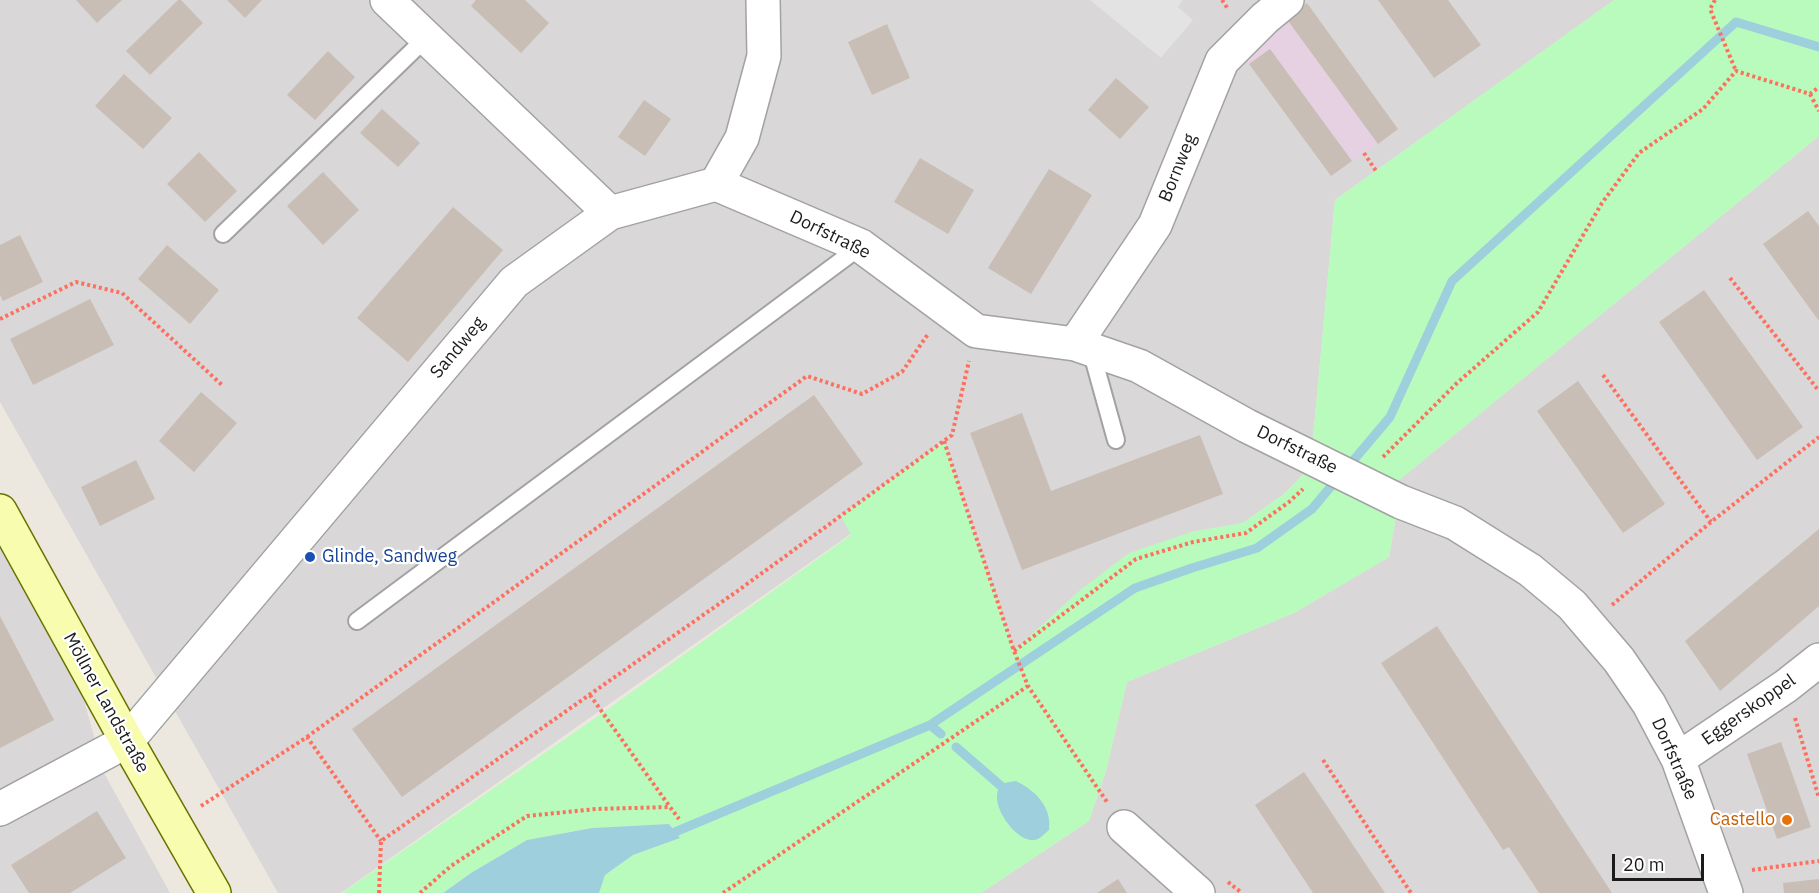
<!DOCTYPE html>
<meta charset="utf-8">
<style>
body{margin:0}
#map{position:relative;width:1819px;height:893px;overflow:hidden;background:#ede8df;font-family:"IBM Plex Sans",sans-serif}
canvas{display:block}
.scale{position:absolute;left:1612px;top:854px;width:92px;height:27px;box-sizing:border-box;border:3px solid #1b1b1b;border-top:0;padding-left:8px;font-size:18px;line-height:21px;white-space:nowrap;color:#1b1b1b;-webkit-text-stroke:4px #fff;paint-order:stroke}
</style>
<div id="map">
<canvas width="1819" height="893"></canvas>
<div class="scale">20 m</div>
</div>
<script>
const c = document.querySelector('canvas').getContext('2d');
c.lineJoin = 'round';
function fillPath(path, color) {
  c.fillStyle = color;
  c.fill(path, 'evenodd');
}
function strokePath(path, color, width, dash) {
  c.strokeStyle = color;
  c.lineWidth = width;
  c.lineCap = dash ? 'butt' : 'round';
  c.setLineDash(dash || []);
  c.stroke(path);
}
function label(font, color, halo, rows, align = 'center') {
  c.font = font + ' "IBM Plex Sans",sans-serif';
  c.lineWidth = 4.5;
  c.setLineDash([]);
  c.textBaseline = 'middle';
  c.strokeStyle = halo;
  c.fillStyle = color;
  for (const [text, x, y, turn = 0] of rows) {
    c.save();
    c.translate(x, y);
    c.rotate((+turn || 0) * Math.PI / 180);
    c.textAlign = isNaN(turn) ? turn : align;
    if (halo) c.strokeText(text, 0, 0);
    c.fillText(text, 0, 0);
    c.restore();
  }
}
fillPath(new Path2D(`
 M0,0h1614l-279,200 -22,238v26l-29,30 -41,29 -52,9 -107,55 -70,64 -64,-187 -609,429h-63l-278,-491z
 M1819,136v757h-838l108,-72 17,-50 21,-89 167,-69 95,-56 9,-52v-24z
 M0,544l84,156 20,73 66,120h-170z`), '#d9d7d7');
fillPath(new Path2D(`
 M1286,18l92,126 -26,17 -82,-112 -21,15 -8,-11z`), '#e6d1e2');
fillPath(new Path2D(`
 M1614,0h205v136l-421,345 -85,-43 22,-238z
 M944,441l70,209 70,-63 45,-34 62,-21 52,-9 41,-29 29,-30 85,41 -9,52 -95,56 -167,69 -21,89 -17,50 -108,72h-382l6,-18 28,-20 47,-17 -11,-14 -77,4 -65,12 -56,33 -28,20h-101l259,-179 250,-179 -10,-19z`), '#b8fbbd');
fillPath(new Path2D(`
 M1090,0h93l-5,7 15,13 -32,38z`), '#e3e3e3');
fillPath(new Path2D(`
 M1016,781c20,10 36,26 33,49 -3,2 -7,7 -11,9 -20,9 -55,-41 -35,-55 3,-2 9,-2 13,-3z
 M669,824l11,14 -47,17 -28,20 -6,18h-156l28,-20 56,-33 65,-12z`), '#9dcfdd');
strokePath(new Path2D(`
 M1347,468l43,-51 62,-136 284,-259 83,25
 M930,725l11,9
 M956,747l45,39
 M675,832l255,-107 205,-137 57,-20 65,-20 55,-39 26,-31`), '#9dcfdd', 9);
fillPath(new Path2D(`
 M76,0h46l-25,23z
 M178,0h3l22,23 -53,52 -24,-24z
 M227,0h35l-17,18z
 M476,0h49l24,23 -28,30 -50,-47z
 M1378,0h70l33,45 -47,33z
 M1307,3l91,126 -20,15 -92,-126z
 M887,24l23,54 -38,17 -24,-53z
 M1270,49l82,112 -21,15 -82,-112z
 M328,51l27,26 -40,43 -28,-25z
 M124,74l48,44 -29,31 -48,-43z
 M1116,78l33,29 -29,32 -32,-29z
 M644,100l27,19 -26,37 -27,-19z
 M382,109l38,34 -22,24 -38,-34z
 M199,152l38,39 -32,31 -38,-38z
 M920,158l54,32 -26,44 -54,-32z
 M1049,169l43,26 -61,99 -43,-26z
 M323,172l36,38 -36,35 -36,-39z
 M453,207l50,43 -95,112 -51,-44z
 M1808,211l11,15v95l-56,-77z
 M20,235l23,47 -40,19 -3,-6v-50z
 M167,245l52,45 -29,34 -52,-45z
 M1704,290l99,137 -46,33 -98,-138z
 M90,299l24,46 -81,40 -23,-46z
 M1578,381l87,123 -42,29 -86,-122z
 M201,392l36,31 -43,49 -35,-31z
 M814,395l49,69 -461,333 -50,-68z
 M1022,413l29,78 149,-56 23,59 -201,76 -52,-137z
 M136,460l19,39 -55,27 -19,-39z
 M1819,529v77l-99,85 -35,-50z
 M0,616l54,104 -54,28z
 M1437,626l77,117 98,150h-73l-30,-46 -6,3 -122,-187z
 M1781,742l30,85 -34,12 -30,-85z
 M1304,772l19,28 62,93h-72l-58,-88z
 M97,811l29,47 -56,35h-41l-18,-28z
 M1118,879l9,14h-30z
 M1819,879v14h-35l-1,-10z`), '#c9beb5');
const service = new Path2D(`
 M223,234l203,-196
 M1091,350l25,90
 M357,621l504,-375`);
const minor = new Path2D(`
 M387,0l223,213
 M716,184l26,-46 22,-82 -1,-56
 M1075,344l80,-119 67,-164 43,-43 22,-18
 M1678,759l108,-73 33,-26
 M0,809l127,-68 387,-459 96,-69 106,-29 145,62 115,85 99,13 64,22 108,60 154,76 54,21 75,47 42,35 47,55 30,44 29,55 48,134
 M1124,827l74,66`);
const secondary = new Path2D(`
 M0,511l127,230 87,152`);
strokePath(service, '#a2a2a2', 20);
strokePath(minor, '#a2a2a2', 36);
strokePath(secondary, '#677300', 36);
strokePath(new Path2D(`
 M1222,0l6,9
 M1715,0l-5,9 26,62
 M1810,94l9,17
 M1364,153l12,18
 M1730,278l89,113
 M0,319l76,-37 46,11 100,92
 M1603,375l108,147
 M944,441l70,210 14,35 79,116
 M1383,457l74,-74 81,-71 64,-109 37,-50 64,-44 33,-38 74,23 9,-7
 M1612,605l99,-83 108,-85
 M1014,651l122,-92 57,-17 53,-9 43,-31 14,-13
 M590,695l80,112
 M1795,718l24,80
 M307,737l500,-361 55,18 40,-22 26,-38
 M1323,760l88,133
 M201,806l106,-69 74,104
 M1752,870l67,-9
 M1228,882l14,11
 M379,893l2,-52 355,-249 216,-157 17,-74
 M420,893l31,-27 76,-50 69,-7 74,-2 9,12
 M723,893l305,-207`), '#ff6f5e', 4, [3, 3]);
strokePath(service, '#fff', 16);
strokePath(minor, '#fff', 33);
strokePath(secondary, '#f8fcae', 33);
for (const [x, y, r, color] of [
 [310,557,6,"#1a4fb4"],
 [1787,820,6,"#e8710a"]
]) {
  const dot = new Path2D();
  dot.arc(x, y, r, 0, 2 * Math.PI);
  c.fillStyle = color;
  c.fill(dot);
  strokePath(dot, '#fff', 2);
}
label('18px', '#1b1b1b', '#fff', [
 ["Bornweg",1178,168,-68],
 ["Dorfstraße",830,235,26],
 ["Sandweg",458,348,-50],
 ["Dorfstraße",1297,450,26],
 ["Möllner Landstraße",106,703,61],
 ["Eggerskoppel",1749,710,-35],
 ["Dorfstraße",1674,759,66]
]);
label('18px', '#164399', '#fff', [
 ["Glinde, Sandweg",322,557]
], 'left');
label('18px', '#c56008', '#fff', [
 ["Castello",1775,820]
], 'right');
</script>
